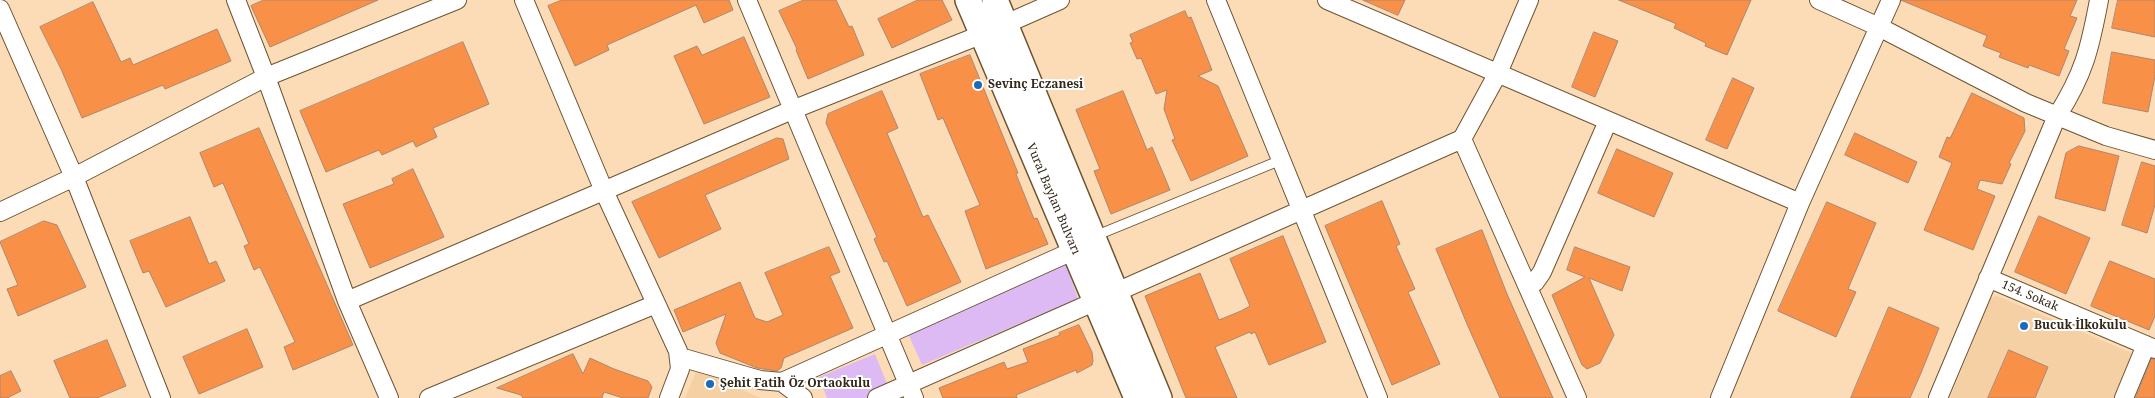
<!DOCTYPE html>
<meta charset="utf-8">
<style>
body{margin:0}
canvas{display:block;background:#fbdcb6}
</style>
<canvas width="2155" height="398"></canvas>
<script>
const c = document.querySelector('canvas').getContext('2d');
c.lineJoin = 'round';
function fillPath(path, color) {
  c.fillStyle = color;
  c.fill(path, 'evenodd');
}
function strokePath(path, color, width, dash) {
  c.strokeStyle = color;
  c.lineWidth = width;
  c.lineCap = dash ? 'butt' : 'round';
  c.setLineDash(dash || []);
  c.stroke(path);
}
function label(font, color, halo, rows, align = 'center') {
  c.font = font + ' "Noto Serif",serif';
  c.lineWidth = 4;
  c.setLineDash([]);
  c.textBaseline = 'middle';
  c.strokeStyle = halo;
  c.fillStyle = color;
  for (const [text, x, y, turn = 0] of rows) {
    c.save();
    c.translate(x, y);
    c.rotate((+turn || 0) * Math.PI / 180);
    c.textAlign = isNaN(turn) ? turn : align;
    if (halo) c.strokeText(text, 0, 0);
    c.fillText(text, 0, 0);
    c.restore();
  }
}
fillPath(new Path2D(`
 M1997,296l137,58 -19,44h-165l41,-100z
 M697,370l64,28h-76z`), '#f4d0a4');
fillPath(new Path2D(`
 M1065,261l13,38 -156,66 -15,-34z
 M875,354l15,37 -18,7h-45l-8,-21z`), '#debaf4');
const building = new Path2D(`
 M264,0h114l-108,47 -19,-41z
 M562,0h167l4,10 -29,13 -8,-18 -89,40 2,5 -34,16 -27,-60z
 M804,0h32l13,27 3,-1 12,29 -56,24 -12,-29 1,-1 -18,-38z
 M918,0h24l10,20 -60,28 -14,-29z
 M1363,0h42l-7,15z
 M1619,0h132l-24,55 -22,-9 1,-3 -32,-15 2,-4z
 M1901,0h176l-7,16 7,2 -13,31 5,2 -10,25 -30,-11 -1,3 -29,-11 2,-4 -18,-7 4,-10z
 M2118,0h37v37l-43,-9z
 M93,2l28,60 9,-4 3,7 84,-36 14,32 -66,28 -2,-4 -81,33 -21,-49 -21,-42z
 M1185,11l3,7 3,-1 21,53 -14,6 20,10 30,70 -57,25 -19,-41 3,-1 -11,-30 3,-19 -11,4 -15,-36 -4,1 -7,-16 3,-1 -3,-7z
 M1594,32l24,9 -23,56 -23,-10z
 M744,37l26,60 -66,27 -30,-68 23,-10 5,9z
 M463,42l26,62 -56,24 4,9 -21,10 -3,-6 -31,14 -3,-5 -53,22 -26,-61z
 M2112,52l43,8v16l-7,36 -45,-9z
 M970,55l48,118 -2,1 18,45 3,-1 11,26 -62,25 -21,-58 15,-6 -37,-87 -5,2 -18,-46z
 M1733,78l21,10 -27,61 -21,-9z
 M882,91l16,37 -11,5 36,84 5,-2 33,67 -54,24 -20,-45 -3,1 -10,-23 3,-2 -51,-114 2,-9z
 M1123,91l24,59 5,-3 18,43 -59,24 -17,-43 6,-2 -24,-59z
 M1972,93l52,25 1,13 -16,32 2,1 -9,20 -22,-4 -3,9 18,7 -22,54 -49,-20 28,-67 -13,-6 8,-20 3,1z
 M259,128l94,217 -60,25 -9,-23 11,-5 -35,-75 -6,3 -10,-24 5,-2 -26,-61 -9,4 -14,-34z
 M1855,133l62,29 -9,21 -63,-28z
 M777,138l6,1 6,20 -84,36 16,34 -62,29 -27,-56z
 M2079,146l40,10 -14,55 -50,-13 11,-45z
 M1617,149l56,24 -19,44 -56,-24z
 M2142,162l13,4v39l-8,28 -25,-8z
 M413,169l31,68 -74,31 -27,-64 51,-20 -2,-5z
 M1382,201l18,43 -4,2 19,43 -7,3 32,72 -48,21 -67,-159z
 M1827,202l49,21 -28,66 8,3 -20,45 -58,-26z
 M2039,216l51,22 -24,56 -51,-22z
 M190,217l19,47 7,-3 9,20 -59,26 -17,-36 -6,2 -13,-32z
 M44,221l13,4 29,62 -68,29 -11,-27 11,-4 -18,-43z
 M1482,230l25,64 46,104h-53l-33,-74 -31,-75z
 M1283,236l43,106 -57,23 -14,-33 -4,2 -1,-2 -35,15 22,51h-51l-41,-102 55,-23 19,47 22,-9 9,-5 -20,-47z
 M829,247l11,25 -10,4 23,52 -69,30 -3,10 -4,3 -20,-3 -37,-15 -4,-10 10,-29 -43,18 -9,-22 66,-28 15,36 12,4 16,-7 -18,-42z
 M1575,247l55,20 -8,24 -33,-13 25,57 -14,28 -13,6 -5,-4 -30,-70 33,-18 -18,-7z
 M2110,261l45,18v37l-6,14 -58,-24z
 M1889,307l50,21 -18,45 -11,25h-59z
 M1079,325l13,27 1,9 -1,4 -15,8 -1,-3 -60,25 1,3h-74l-4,-10 65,-26 3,7 21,-7 -5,-13 37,-14 -1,-2z
 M247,329l16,38 -64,27 -16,-37z
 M107,340l19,46 -29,12h-27l-16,-37z
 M2009,350l39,17 -13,31h-47z
 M573,354l10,20 7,-16 24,11 34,12 4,6 -4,11h-25l-19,-6 -2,6h-79l-2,-3 -24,-7z
 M2152,359h3v39h-19z
 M11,371l10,20 -14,7h-7v-22z`);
fillPath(building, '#f89048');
strokePath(building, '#ae866e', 1);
const lane = new Path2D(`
 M1095,236l186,-76`);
const street = new Path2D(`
 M236,0l30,77 191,-77
 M524,0l80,191 74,160 2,18 -11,29
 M747,0l167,398
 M1216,0l162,398
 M1327,0l473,203
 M1529,0l-31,73 -36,66 115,259
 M1819,0l60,27 147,76 80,33 49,14
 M0,9l74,168 87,221
 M0,212l74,-35 192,-100 81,224 42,97
 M1988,278l167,71
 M1528,287l7,-5 7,-10 66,-151
 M347,301l445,-191 191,-76 77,-34
 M680,357l80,23 22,2 293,-132
 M782,382l21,16
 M429,398l227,-94
 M877,398l585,-259
 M1720,398l80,-195 91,-203
 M1938,398l119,-282c27,-42 33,-68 42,-116
 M2124,398l22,-53`);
const secondary = new Path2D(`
 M968,0l169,398
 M995,0l164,398`);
strokePath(lane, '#6e5331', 11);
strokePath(street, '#6e5331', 20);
strokePath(secondary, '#6e5331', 28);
strokePath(lane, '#fff', 9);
strokePath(street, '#fff', 18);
strokePath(secondary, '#fff', 25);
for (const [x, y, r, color] of [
 [978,85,5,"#1a6bb9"],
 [2024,326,5,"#1a6bb9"],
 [710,384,5,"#1a6bb9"]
]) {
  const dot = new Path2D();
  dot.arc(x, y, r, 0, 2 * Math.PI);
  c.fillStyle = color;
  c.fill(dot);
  strokePath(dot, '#fff', 2);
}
label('bold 12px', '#322718', '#fff', [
 ["Sevinç Eczanesi",988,85],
 ["Bucuk İlkokulu",2034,326],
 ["Şehit Fatih Öz Ortaokulu",720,384]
], 'left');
label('12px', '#322718', '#fff', [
 ["Vural Baylan Bulvarı",1053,199,67],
 ["154. Sokak",2030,296,23]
]);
</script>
